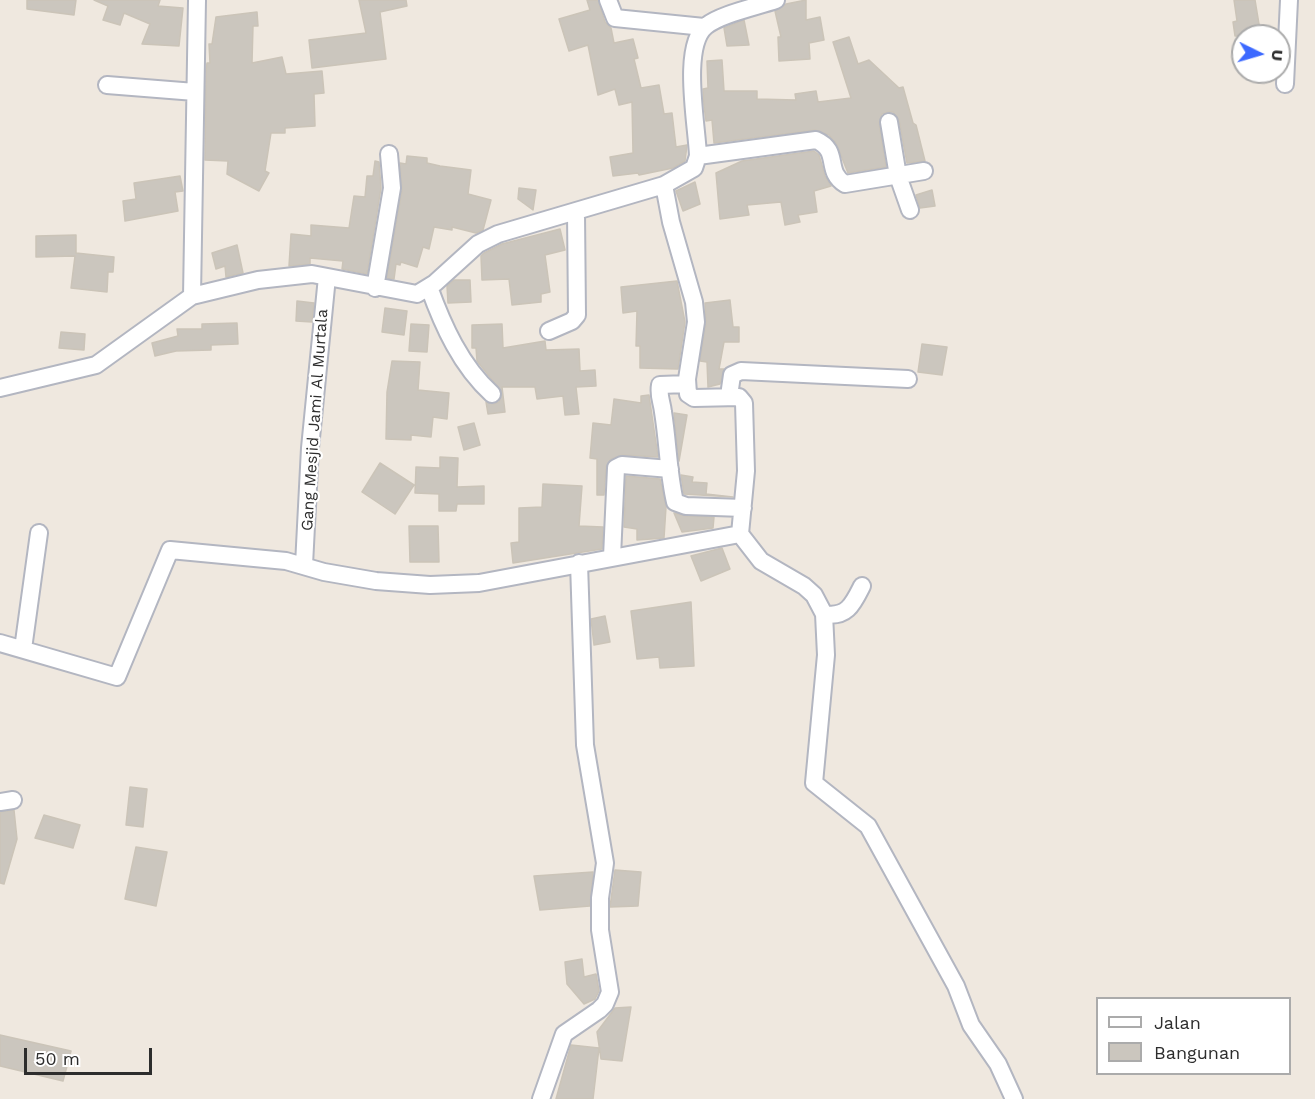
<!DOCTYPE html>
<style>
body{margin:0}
#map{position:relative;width:1315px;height:1099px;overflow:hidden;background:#efe8df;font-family:"Work Sans",sans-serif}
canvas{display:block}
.legend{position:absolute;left:1096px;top:997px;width:195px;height:78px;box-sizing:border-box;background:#fff;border:2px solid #ababab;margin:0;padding:8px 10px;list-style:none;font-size:18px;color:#2d2d2d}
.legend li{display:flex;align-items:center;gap:12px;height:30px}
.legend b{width:30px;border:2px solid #ababab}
.north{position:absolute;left:1231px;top:24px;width:60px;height:60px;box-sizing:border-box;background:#fff;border:2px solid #ababab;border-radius:50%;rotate:95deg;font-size:16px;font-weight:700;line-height:24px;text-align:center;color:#2d2d2d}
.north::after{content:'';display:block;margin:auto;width:21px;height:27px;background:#3c69ff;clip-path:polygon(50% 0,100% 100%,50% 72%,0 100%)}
.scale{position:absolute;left:24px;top:1048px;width:128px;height:27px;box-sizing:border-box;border:3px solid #2d2d2d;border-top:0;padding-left:8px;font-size:18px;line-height:21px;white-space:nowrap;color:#2d2d2d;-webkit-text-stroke:4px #fff;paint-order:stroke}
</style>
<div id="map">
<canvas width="1315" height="1099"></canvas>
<ul class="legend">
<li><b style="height:8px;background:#fff"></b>Jalan</li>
<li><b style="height:16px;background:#cbc6be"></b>Bangunan</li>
</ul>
<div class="north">U</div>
<div class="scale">50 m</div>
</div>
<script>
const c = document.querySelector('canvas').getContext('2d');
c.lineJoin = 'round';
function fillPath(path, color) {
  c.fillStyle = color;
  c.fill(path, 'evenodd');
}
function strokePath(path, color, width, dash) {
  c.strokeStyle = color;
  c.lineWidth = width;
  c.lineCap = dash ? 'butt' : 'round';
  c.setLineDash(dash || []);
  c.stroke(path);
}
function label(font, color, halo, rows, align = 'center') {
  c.font = font + ' "Work Sans",sans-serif';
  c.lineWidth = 4.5;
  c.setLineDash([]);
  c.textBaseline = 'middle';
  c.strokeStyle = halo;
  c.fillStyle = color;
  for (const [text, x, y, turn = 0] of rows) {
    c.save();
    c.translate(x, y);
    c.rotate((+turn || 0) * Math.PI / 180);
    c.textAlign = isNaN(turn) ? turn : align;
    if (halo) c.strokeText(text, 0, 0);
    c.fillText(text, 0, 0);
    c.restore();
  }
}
const building = new Path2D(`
 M27,0h49l-2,15 -47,-6z
 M94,0h66l-2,6 25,2 -4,38 -37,-2 8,-20 -26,-11 -4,12 -17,-5 5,-14z
 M359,0h47l1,6 -27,6 6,47 -74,9 -3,-28 57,-7z
 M587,0h11l7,22 6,6 3,15 19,-4 5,19 -4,1 7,29 18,-3 5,29 8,-1 4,34 11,-2 -2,16 -12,7 -34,7 -1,-2 -25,3 -3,-19 23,-4 -1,-51 -13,3 -4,-16 -17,6 -10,-50 -19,6 -10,-32 31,-9z
 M806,0v20l14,-3 4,23 -15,3 1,16 -31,2 -1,-24h3l-6,-26 11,-7z
 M1234,0h21l6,36h-26l-2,-14 4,-1z
 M257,12l1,14h-5l-1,37 30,-6 4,17 36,-3 2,22 -10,1 1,32 -30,2v5h-14l-6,38 4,2 -10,18 -32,-17 1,-13 -23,-1 1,-90 1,-7h3l-1,-19h3l4,-27z
 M744,20l5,25 -22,1 -3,-18z
 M849,37l9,27 11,-4 30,28 4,-1 10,36 3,2 9,36 -18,2 -8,-43 -6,-8h-5l-6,2 -3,9 7,44 -38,6 -12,-30 -7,-8 -14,-5 -101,13 -2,-23 -6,1 -2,-15 -1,-17 5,-1 -1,-27 15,-1 2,31h33v8l39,1 -1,-6 21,-3 2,11 33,-4 -18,-56z
 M814,151l5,4 6,21 6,10 -17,5 3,21 -19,3 2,7 -15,3 -4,-23 -34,3 2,10 -29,4 -4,-46 26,-12z
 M407,156l20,2v5l13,3 31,4 -3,24 23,6 -8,30 -7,3 -24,-6v3l-18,-3 -5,22 -6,-2 -6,20 -16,-5 -1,3 -4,-1 -2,15 -7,-1 15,-88 -2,-27 6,1z
 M375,161l4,1 2,26 -14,86 -25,-5 1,-8 -33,-3v6l-21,2 2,-32 20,2v-11l38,3 5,-32 11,1 2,-21h6z
 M180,176l3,15 -8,1 3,19 -53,10 -2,-20 13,-2 -2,-16z
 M695,182l5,22 -17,7 -7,-20z
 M519,188l17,2 -3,20 -15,-11z
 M932,190l3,16 -15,2 -4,-13z
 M560,229l5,21 -20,5 5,37 -9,2v8l-29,3 -3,-26 -27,1 -1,-24 3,-3 18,-9z
 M76,235v18l38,4 -1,15h-5l-1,20 -36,-4 4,-32 -39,1v-21z
 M237,245l6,28 -17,4 -1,-11 -9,3 -4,-16z
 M454,280h16l1,22 -23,1 -1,-17z
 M677,281l8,41 -7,47 -38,-1v-22h-4l1,-35 -14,2 -2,-26z
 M730,300l3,27h6v15h-15l-5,27h5l-4,15 -12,3 -1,-25 -7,-1 6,-38 -1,-20z
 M297,301l17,2 -2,19 -16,-1z
 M385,308l22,3 -3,24 -22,-3z
 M237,323l1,21 -27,1v5l-35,1 -21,5 -3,-13 26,-7 -1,-7h25v-5z
 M411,324l18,1 -2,27 -18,-1z
 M502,324l1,24 42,-7 1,9 33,-1 1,22 15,-1 1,16 -20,1 3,27 -14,1 -2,-19 -26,3 -2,-12h-33l3,25 -17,2 -2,-12 8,2 5,-2 3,-10 -25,-31 -1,-13h-4v-23z
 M61,332l24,2 -1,16 -25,-2z
 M922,344l25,3 -5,28 -24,-3z
 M392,361l28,1 -2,28 31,3 -2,26 -14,-2 -2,20 -20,-2v5l-25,-1 1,-47z
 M649,395l9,62 -35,-2 -12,4 -5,8 -2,28h-7v-36l-7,-1 3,-35 18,2 3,-26 27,4v-7z
 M674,413l13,2 -8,46 -3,-28z
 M474,423l6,22 -16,5 -6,-23z
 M440,457l18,1 -1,29 27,-1v18h-27l-1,7h-17v-17l-24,-1 1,-26 24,1z
 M380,463l34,22 -19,29 -33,-22z
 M681,475l12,2 -1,5 15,1 -1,11 27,3 -49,-3z
 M626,476l34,3 6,28 -2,31 -27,2v-11l-13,-2z
 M543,484l39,2 -3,40 24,1 -1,22 -89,14 -2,-20 8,-1v-34l23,-1z
 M674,513l12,3 28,1 -1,11 -31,4z
 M409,526h29l1,36h-29z
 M722,548l8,21 -29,12 -10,-25z
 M691,602l3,64 -34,2 -1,-11 -22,2 -6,-48z
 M605,616l5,26 -16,3 -3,-26z
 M130,787l17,2 -4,38 -17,-2z
 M14,810l3,29 -13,45 -4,-1v-71z
 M44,815l36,10 -7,23 -38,-10z
 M136,847l31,5 -11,54 -31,-7z
 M615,870l26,2 -3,34 -28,1z
 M593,872l-3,34 -50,4 -6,-34z
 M582,959l2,18 12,-3 3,17 -4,8 -11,5 -17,-20 -2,-22z
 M631,1007l-9,54 -21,-2 -4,-27 18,-24z
 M0,1035l71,16 -8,30 -63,-15z
 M571,1045l28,3 -6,51h-37z`);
fillPath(building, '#cbc6be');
strokePath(building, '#cbc4b8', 1.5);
const minor = new Path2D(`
 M608,0l7,18 89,9
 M1285,84l4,-84
 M107,85l88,7
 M889,122l9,54 12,34
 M698,156l118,-16c25,11 8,31 29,44l79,-13
 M664,185l7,37 23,80 2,20 -9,57 1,15 6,4 45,-1 5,6 2,68 -6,63 21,27 43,25 10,9 10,19 2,41 -12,128 54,43 88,160 15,39 27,39 16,35
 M429,287c14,39 32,79 63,107
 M375,288l17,-100 -3,-34
 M192,296l5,-296
 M549,331l23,-10 5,-6 -1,-102
 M687,384l-27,1c-2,11 2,17 3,27 5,30 5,60 12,90l11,4 57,2
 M0,388l96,-23 96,-69 66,-16 54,-6 105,20 18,-11 43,-39 20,-10 166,-49 30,-17 4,-12c-1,-31 -17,-110 8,-130 15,-12 50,-19 70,-26
 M729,396l3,-21 9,-4 167,8
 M612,557l4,-89 6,-3 48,4
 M304,565l6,-117 17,-171
 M824,614c23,4 29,-10 38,-28
 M0,643l117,34 53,-127 116,11 38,11 52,9 54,4 49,-2 261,-49
 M23,649l16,-116
 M0,802l13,-2
 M541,1099l23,-65 35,-24 6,-6 5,-12 -10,-62v-32l5,-35 -20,-118 -6,-182`);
strokePath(minor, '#b3b6c1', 20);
strokePath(minor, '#fff', 16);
label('16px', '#2d2d2d', '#fff', [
 ["Gang Mesjid Jami Al Murtala",315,420,-86]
]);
</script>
